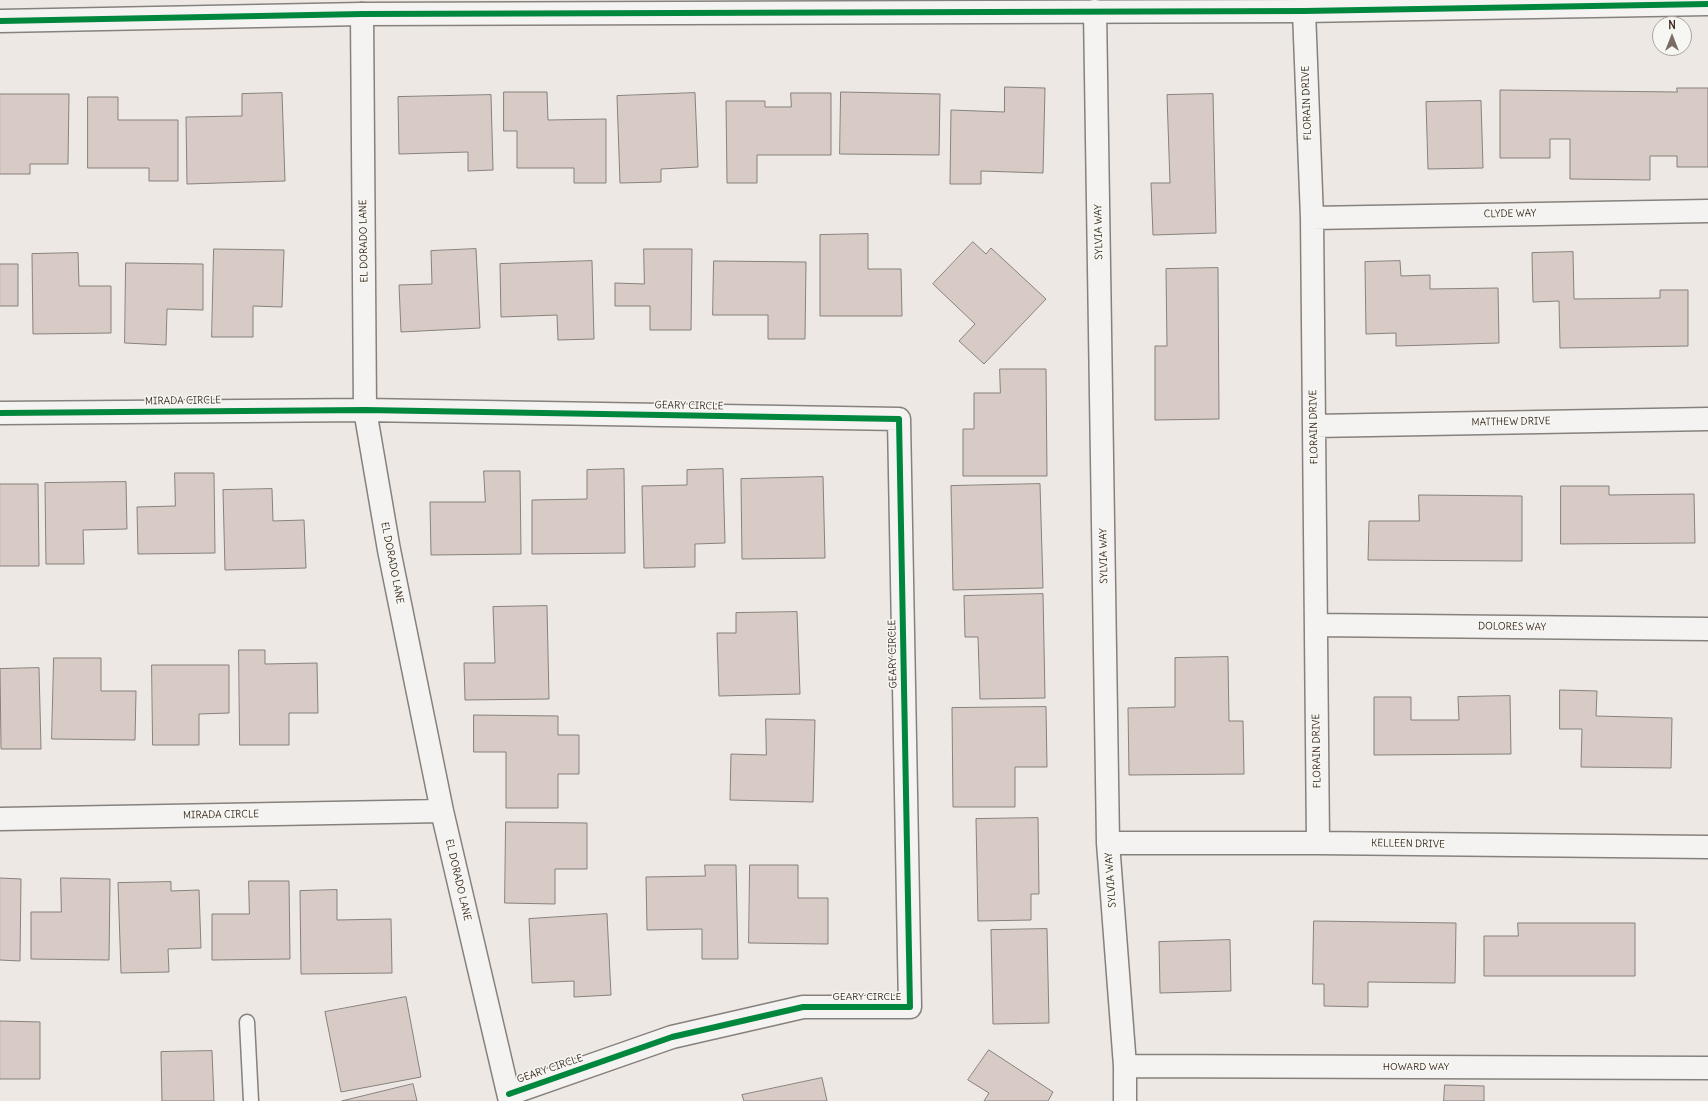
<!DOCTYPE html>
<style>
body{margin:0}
#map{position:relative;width:1708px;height:1101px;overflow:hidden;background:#ede8e3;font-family:Delius,sans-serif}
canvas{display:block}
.north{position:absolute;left:1652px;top:16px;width:40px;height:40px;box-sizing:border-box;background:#f6f6f2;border:1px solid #aba49d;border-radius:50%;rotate:0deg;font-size:11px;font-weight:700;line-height:16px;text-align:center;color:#3b2a1e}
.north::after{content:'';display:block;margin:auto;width:14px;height:18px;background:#796c63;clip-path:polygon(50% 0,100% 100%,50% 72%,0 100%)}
</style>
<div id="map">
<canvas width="1708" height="1101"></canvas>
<div class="north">N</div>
</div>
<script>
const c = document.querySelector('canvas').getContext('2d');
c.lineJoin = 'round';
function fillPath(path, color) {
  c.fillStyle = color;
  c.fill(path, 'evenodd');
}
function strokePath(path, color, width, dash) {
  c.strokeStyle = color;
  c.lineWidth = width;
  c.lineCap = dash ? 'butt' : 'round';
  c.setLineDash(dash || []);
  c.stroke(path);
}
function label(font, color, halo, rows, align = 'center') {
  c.font = font + ' Delius,sans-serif';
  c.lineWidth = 3;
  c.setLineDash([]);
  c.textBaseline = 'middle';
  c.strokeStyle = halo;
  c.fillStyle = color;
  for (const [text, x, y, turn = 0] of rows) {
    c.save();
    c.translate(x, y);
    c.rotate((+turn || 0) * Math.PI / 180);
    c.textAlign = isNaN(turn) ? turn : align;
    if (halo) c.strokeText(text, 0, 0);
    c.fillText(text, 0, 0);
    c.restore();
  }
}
const building = new Path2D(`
 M1005,87l40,1 -2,85 -62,-2v13h-31l1,-74 53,2z
 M1677,88h31v79h-31v-11h-27v24l-80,-1v-40h-20v19h-50v-68l177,2z
 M504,92h43l1,28 58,-1v64h-32v-15h-57v-37h-13z
 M841,92l99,2 -1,61 -99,-1z
 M282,93l3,88 -98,3 -1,-67 56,-1v-22z
 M695,93l3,74 -37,2v13l-41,1 -3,-87z
 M791,93h40v62h-74v28h-30l-1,-82h39v6h26z
 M0,94h69l-1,70h-38v10h-30z
 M1213,94l3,139 -63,2 -2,-52h19l-3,-88z
 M491,95l2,75 -25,1v-19l-69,2 -1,-57z
 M88,97h30v23h60v61h-29v-13h-61z
 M1481,101l2,67 -55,1 -2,-67z
 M868,234v35h33l1,47h-82v-81z
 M973,242l13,12 5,-6 55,51 -62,65 -25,-23 16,-17 -42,-40z
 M214,249l70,1 -2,57 -29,-1v31h-41z
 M476,249l4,79 -79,4 -2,-47 33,-1 -1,-33z
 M644,249h48l-1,81h-41v-24h-35v-23l29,1z
 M1573,252l1,47 86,-1v-8h28v56l-128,2 -1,-47 -26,1 -1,-49z
 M78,253l1,33h32v47l-78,1 -1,-80z
 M592,261l2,78 -36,1 -1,-25 -56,2 -1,-53z
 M714,261l92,1 -1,77h-37v-24h-55z
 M1400,261l1,15 29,-1v14l68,-1 1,55 -103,3v-13l-30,1 -1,-72z
 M126,263l77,1v46l-36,-1 -1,36 -41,-2z
 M0,264h18v42h-18z
 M1218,268l1,151 -64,1v-74h12l-1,-77z
 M1000,369h46l1,107h-84v-47h11v-36h26z
 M624,469l1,84 -93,1v-54l55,-1v-29z
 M723,469l2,74 -30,1v23l-51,1 -2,-82 45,-1v-15z
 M484,471h36l1,83 -90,1 -1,-53h55z
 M175,473h39l1,80 -77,1 -1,-47 38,-1z
 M823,477l2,81 -83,1 -1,-80z
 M126,482l1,47 -44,1 1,34h-38l-1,-81z
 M0,484h38l1,82h-39z
 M1040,484l3,104 -90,2 -2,-104z
 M1561,486h48v9l85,-1 1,49 -134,1z
 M272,489l1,32 31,-1 2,48 -81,2 -2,-80z
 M1419,495l103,1v65l-154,-1 1,-39h50z
 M1043,594l2,104 -65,1 -2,-62h-13l-1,-41z
 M547,606l2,93 -84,1 -1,-37h31l-2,-56z
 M797,612l3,82 -81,2 -2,-63h19v-20z
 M239,650h26v14l52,-1 1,50h-29v32h-49z
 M1228,657l1,64h14l1,53 -115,1 -1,-67 47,-1v-49z
 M54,658h47v33h35l-1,49 -83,-1z
 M152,665h77v48l-30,1v31h-46z
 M39,668l2,81h-40l-1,-80z
 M1560,690l37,1 -1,25 76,2 -1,50 -90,-1 1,-38h-22z
 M1510,696l1,58 -137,1v-58h37v23h48l-1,-23z
 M1046,707l1,60h-32v40h-62l-1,-99z
 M474,715l84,1v19h21v39h-21v34h-52v-56h-32z
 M766,719l49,1 -2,82 -83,-2 1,-46 35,1z
 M1038,818l1,76h-8v26l-53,1 -2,-102z
 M506,822l81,1v46h-32v35l-50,-1z
 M705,865h31l2,94h-36v-30l-55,1 -1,-53 59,-1z
 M750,865h48v33h30v46l-79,-1z
 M0,878l21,1 -1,82 -20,-1z
 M61,878l49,1 -1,81 -78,-1v-47h30z
 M249,881h40l1,78 -78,1v-46h37z
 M171,882v9l28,-1 2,58 -33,1 1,23 -48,1 -3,-90z
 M337,890v30l54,-1 1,54 -91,1 -1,-83z
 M607,914l4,81 -37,2v-16l-42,2 -3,-64z
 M1314,921l142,2 -1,60 -87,-1v25l-44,-1v-22h-11z
 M1518,923h117v53h-151v-40h34z
 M1047,929l2,94 -56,1 -2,-94z
 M1230,940l1,51 -71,2 -1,-51z
 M406,997l15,80 -80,15 -16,-80z
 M0,1021l40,1v57h-40z
 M989,1050l64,42 -5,9h-64l5,-8 -21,-13z
 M212,1051l2,50h-52l-1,-49z
 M822,1078l5,23h-83l-2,-6z
 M413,1084l4,17h-75z
 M1445,1085l39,1v15h-40z`);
fillPath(building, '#d8cbc5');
strokePath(building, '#86817c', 1);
const service = new Path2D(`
 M247,1022l4,79`);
const minor = new Path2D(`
 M1095,11l13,832 17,223v35
 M1304,11l8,207 6,625
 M362,14l3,396 24,140 53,261 68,290
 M1312,218l396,-7
 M0,413l365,-3 534,9 11,588h-107l-131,30 -163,57
 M1314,426l394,-7
 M1316,625l392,4
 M0,819l442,-8
 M1108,843h210l390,4
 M1125,1066l583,2`);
const tertiary = new Path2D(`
 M0,21l362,-7 942,-3 404,-7`);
strokePath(service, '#86817c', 17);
strokePath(minor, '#86817c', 25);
strokePath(tertiary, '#86817c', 25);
strokePath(service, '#f4f3f1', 14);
strokePath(minor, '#f4f3f1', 22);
strokePath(tertiary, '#f4f3f1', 22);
strokePath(new Path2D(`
 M0,21l362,-7 942,-3 404,-7
 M0,413l365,-3 534,9 11,588h-107l-131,30 -163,57`), '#00873e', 6);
label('10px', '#3b2a1e', '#f6f6f2', [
 ["FLORAIN DRIVE",1307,103,-92],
 ["CLYDE WAY",1510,214,-1],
 ["SYLVIA WAY",1099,232,-91],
 ["EL DORADO LANE",364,241,-91],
 ["MIRADA CIRCLE",183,401,-1],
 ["GEARY CIRCLE",689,406,1],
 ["MATTHEW DRIVE",1511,422,-1],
 ["FLORAIN DRIVE",1314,427,-91],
 ["SYLVIA WAY",1104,556,-91],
 ["EL DORADO LANE",392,563,79],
 ["DOLORES WAY",1512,627,1],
 ["GEARY CIRCLE",893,654,-91],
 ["FLORAIN DRIVE",1317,751,-91],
 ["MIRADA CIRCLE",221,815,-1],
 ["KELLEEN DRIVE",1408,844,1],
 ["EL DORADO LANE",458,880,77],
 ["SYLVIA WAY",1111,880,-94],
 ["GEARY CIRCLE",867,997],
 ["HOWARD WAY",1416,1067],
 ["GEARY CIRCLE",550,1069,-19]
]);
</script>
